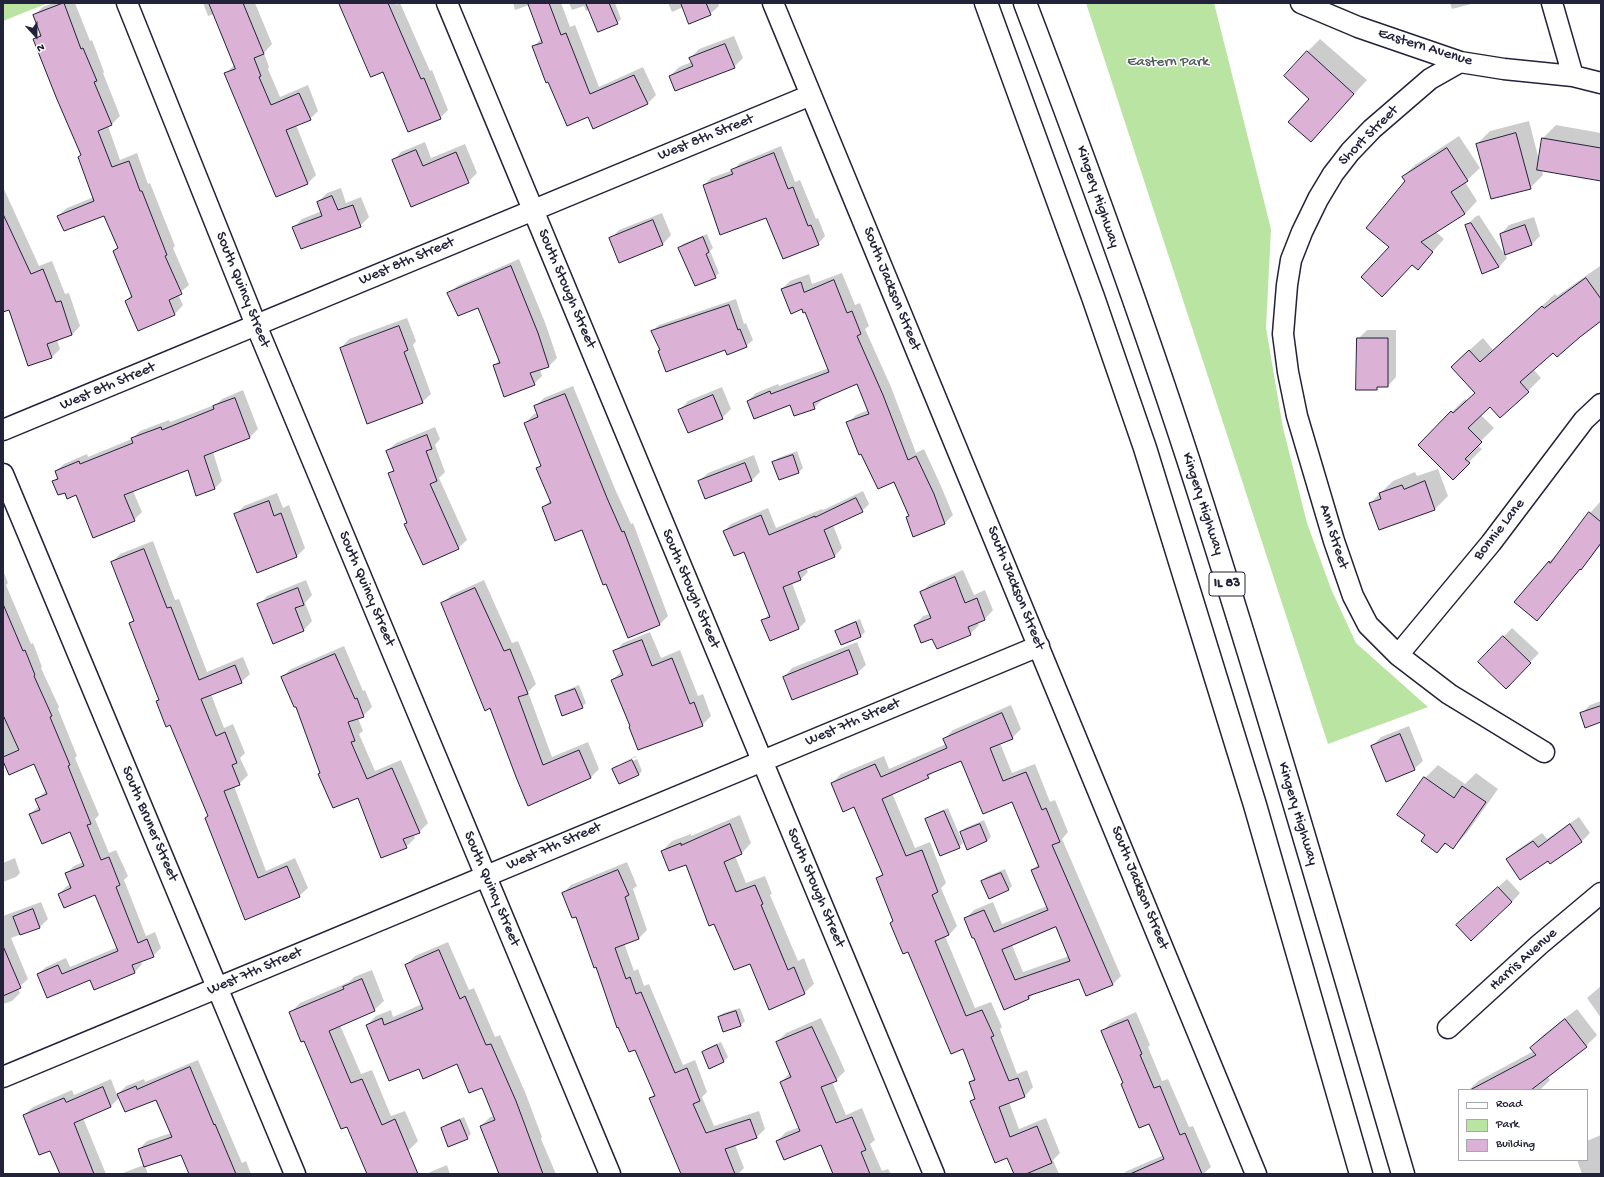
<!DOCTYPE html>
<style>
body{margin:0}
#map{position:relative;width:1604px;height:1177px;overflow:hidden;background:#fff;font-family:"Gochi Hand",sans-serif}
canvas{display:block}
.frame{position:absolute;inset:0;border:4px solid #22223b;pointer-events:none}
.legend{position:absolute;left:1458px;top:1089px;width:130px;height:72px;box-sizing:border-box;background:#fff;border:1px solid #a7a7b1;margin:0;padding:5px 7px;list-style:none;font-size:12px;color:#22223b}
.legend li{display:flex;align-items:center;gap:8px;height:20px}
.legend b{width:20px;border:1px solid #a7a7b1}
.north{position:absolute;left:16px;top:16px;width:40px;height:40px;-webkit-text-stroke:3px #fff;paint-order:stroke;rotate:159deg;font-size:11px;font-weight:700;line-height:16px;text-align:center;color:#22223b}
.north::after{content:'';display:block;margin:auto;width:14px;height:18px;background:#22223b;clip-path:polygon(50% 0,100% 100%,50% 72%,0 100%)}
</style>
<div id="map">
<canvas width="1604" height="1177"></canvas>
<div class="frame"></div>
<ul class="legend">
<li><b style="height:5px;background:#fff"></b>Road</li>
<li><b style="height:11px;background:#b9e4a1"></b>Park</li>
<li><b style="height:11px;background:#dcb1d6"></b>Building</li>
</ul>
<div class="north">N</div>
</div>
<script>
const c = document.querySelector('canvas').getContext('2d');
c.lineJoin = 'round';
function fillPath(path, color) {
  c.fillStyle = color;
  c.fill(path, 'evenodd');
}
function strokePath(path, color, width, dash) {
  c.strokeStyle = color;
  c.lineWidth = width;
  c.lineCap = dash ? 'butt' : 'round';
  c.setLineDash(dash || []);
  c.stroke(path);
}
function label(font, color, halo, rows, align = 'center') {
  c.font = font + ' "Gochi Hand",sans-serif';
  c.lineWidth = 3;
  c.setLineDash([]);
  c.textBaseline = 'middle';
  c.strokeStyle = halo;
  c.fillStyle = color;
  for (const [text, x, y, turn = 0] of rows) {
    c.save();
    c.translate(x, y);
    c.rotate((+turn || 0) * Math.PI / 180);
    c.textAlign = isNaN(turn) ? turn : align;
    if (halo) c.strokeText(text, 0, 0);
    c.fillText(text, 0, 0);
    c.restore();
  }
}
fillPath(new Path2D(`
 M3,3h45l-45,18z
 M1086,3h128l57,226 -5,99 17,100 24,95 24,66 25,54 72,64 -100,37z`), '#b9e4a1');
fillPath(new Path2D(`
 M53,3h22l15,38 2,-1 12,32 -1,1 17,43 -8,8 -4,2 12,34 17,-7 11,31 2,-1 25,63 -2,2 16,37 -11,9 5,11 -8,9 -36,16 -13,-29 6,-7 -18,-43 4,-5 -13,-32 -47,2 9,-8 27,-11 -12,-43 -48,-115 7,-6 -7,-18 9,-8z
 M203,3h52l17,41 -8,9 5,14 -1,2 12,28 28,-12 10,26 -8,8 -14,6 20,50 -8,8 -83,-109 9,-9 -20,-51 -6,2z
 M339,3h57v2l4,-2 30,68 2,-1 16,40 -8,8 -56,-48 -40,-59 -2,1z
 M513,3h48l9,24 5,-2 24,62 44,-20 13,28 -9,9 -59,12 -55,-69 9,-9 -13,-33 -14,5z
 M569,3h46l6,16 -4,4 -27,-14 -4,2 -2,-5 -12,4z
 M668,3h50l1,3 -9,8 -27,-7 -11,5z
 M1450,3h25l-23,6z
 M734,36l9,22 -9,9 -64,9 9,-9 13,-5 -2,-4 9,-9z
 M1320,39l47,41 -56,61v-42l-4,-47z
 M1529,121l10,39 4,-22 13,-13 45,8v47l-59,-10 1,5 -13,13 -53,-44 13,-13z
 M1459,136l21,32 -15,14 12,19 -12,13 -29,18 8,7 -26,29 -27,-22 15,-65 -3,-4 12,-12z
 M425,142l6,16 34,-14 12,29 -9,9 -75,-21 8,-9z
 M781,146l14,36 5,-2 16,39 2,-1 7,18 -7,8 -114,-59 7,-7 22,-8 7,-7z
 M3,187l36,79 13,-5 13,33 4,-1 11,33 -8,9 -15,5 3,9 -9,9 -48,-58z
 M341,188l5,15 15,-6 8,20 -9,9 -66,1 8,-8 20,-8 -4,-9 9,-9z
 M662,213l9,22 -8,9 -43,18 -10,-23 9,-9z
 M1479,215l28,43 -8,9 -16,6 -17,-47 9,-9z
 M1534,217l6,19 -8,8 -26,9 -5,-19 8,-9z
 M707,234l6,14 -3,3 9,22 -4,4 -36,-29 4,-4z
 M519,259l27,66 11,33 -8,8 -9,3 2,7 -8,8 -40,-18 6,-7 -22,-52 -29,-13 8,-8z
 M1600,266l1,2v52l-48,31 -20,18 8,9 -13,13 -38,15 -10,8 14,14 -17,17 5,4 -29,29 -34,-33 46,-46 2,2 9,-8 -11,-39 18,-16 10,12 62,-56 2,2z
 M842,273l13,32 5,-2 9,23 -4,3 26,58 25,66 8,-4 17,37 12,29 -8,8 -31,12 -7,-18 3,-2 -16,-34 -46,-58 8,-8 12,-5 -10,-27 -37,15 1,2 -8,8 -23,-5 -43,-2 8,-8 22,-9 1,2 50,-18 -23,-57 -24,-22 8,-8 19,-7 3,10z
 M736,299l8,25 2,-1 7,17 -7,6 -85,4 -9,-19 7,-6z
 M407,318l9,23 -3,4 18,49 -9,8 -81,-54 8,-9z
 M1367,330h29v47l-8,9h-8l-4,3 -18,-50z
 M573,386l42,103 16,35 2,-1 35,93 -8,8 -53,-42 -25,-53 -39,-21 7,-8 -13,-31 4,-4 -16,-42 9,-9 4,-1 -3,-6 9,-9z
 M722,387l9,22 -9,9 -33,14 -9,-22 8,-9z
 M243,390l15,39 -8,8 -37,15 9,29 -8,8 -26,-20 -55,22 9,21 -8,8 -58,-26 -11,-3 -11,-10 4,-5 -2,-5 8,-7 23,-10 1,3 44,-18 8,-8 29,-11 1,2 47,-18 5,-5z
 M435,427l5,12 -5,6 10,27 -6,6 28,62 -9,8 -50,-26 -19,-48 5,-5 -7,-18 9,-8z
 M797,451l6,17 -4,4 -19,7 -6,-17 4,-4z
 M754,455l6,17 -8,8 -53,1 9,-8z
 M1438,469l10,27 -13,13 -55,20 -10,-26 23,-22 22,-9 2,4z
 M863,491l6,13 -7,7 -29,14 9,23 -7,8 -29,12 2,4 -7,7 -9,4 14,38 -7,7 -29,12 -7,-19 6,-7 -25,-64 -20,-19 7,-7 37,-16 8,20 46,-19 1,1z
 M277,493l6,15 6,-3 16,43 -8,8 -40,15 -22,-56 9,-9z
 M1600,502l1,43 -64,75 12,-58 11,-11 30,-38z
 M153,541l22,59 4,-1 28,73 36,-15 7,17 -9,8 -30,12 13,34 9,-4 12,29 -5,5 8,17 -9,9 -5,2 32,85 29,-13 13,30 -9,8 -53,23 -37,-104 -38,-91 -14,-22 2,-3 -29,-76 4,-4 -22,-57 8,-8z
 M3,570l5,13 -2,2 25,59 2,-1 9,24 -1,1 18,39 -1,2 19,47 -2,2 24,57 -4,4 14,34 7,-3 12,26 -4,4 22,56 9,-4 6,16 -8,8 -12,5 1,3 -7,8 -41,17 -4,-10 -52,-5 8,-7 20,-9 4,9 48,-20 -22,-53h-37l8,-8 3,-1 -4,-11 8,-8 9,-4 -12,-31 -41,-17 9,-8 -2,-7 9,-8 -11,-28 -32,-4z
 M963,570l11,25 11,-5 8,20 -8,9 -8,3 2,3 -9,9 -37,3 -18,-12 8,-9 7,-2 -9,-22 9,-8z
 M306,580l6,15 -7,8 7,18 -8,9 -30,12 -15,-37 8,-9z
 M484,580l28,63 6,-2 18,43 -8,8 24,65 36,-15 11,27 -8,8 -62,27 -38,-97 -49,-103 9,-9z
 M860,619l5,13 -4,4 -19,8 -5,-13 4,-4z
 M1512,628l27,25 -33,34 -27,-25z
 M650,632l11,26 19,-8 18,46 5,-2 8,22 -9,9 -71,1 -19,-46 10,-9 -7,-19 8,-9z
 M857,642l9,23 -9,8 -73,4 8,-9z
 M344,646l19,45 2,-1 7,17 -9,9 -5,2 5,13 -4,3 16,37 26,-11 27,63 -9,9 -6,2 2,4 -9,9 -47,-50 -38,-25 -25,-67 -14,-28 9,-8z
 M579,685l7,18 -4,4 -26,-10 4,-4z
 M1601,701v20l-20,-7 9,-9z
 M1011,705l10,24 -9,9 -12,5 12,30 23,-9 15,38 5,-2 13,32 -6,7 59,137 -9,9 -33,-7 -44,14 -6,7 -54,-62 -10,-18 9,-9 19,-8 9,22 45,-18 -15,-36 7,-6 -27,-63 -51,-42 -26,12 -7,6 -36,16 23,55 15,-6 16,41 -5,5 16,38 -8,9 -4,1 30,72 16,-6 11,25 -2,2 17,45 10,-4 6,17 -8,9 -16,6 10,27 27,-11 14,35 -7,7 6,14h-44l-7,-17 -37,-56 5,-4 -6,-15 5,-5 -12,-29 -54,-97 -18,-28 3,-3 -17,-42 6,-5 -28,-67 -23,-23 9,-9 43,-18 5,13 57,-25 -2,-5 9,-9zM1057,926l12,30 -46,16 -11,-27z
 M1409,726l14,35 -9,8 -42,-23 9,-9z
 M636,756l6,15 -4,4 -25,-6 4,-4v3l20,-9 -1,-2 -19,8z
 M1438,765l27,19 11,-11 22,16 -32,45 -13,13 -6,-4 -10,9 -10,-17 -29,-20 27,-37z
 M948,808l15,35 -4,4 -33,-27 4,-4z
 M740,815l11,28 -9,10 -7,3 11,27 19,-7 7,18 -2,1 28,66 6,-3 10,26 -10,9 -54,-31 -35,-40 -29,-59 -24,-12 10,-10 19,-7v2z
 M1579,817l11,16 -8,8 -32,22 -2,-4 -41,1 9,-9 26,-18 5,6z
 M984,820l7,17 -4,4 -26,-9 4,-4z
 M15,858l5,15 -4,4 -13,5v-19z
 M627,862l10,24 -4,3 14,41 -8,8 -15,5 10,28 4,-2 6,17 5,-2 34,81 12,-5 12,32 -5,5 12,29 45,-15 6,18 -8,8 -22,8 9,23 -6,6h-53l-35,-76 5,-4 -20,-46 -39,-82 -20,-50 -13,-23 8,-8z
 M1005,869l7,17 -4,4 -26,-9 4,-4z
 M1507,879l13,14 -8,9 -46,15z
 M41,902l7,17 -8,8 -29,11 17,41 -10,9 2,5 -8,8 -9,3v-88z
 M448,942l21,48 5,-2 21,49 5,-2 25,57 17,45 -1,2 15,35h-56l-19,-48 9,-9 4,-1 -11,-29 -25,-24 -39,5 -52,-43 9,-9 15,-6 2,7 29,-13 -16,-39 9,-9z
 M372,970l12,31 -10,9 -34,15 21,49 11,-4 19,46 14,-5 13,30 -10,10 -11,4 8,19h-37l-20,-49 -58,-112 10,-10 49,-21 5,-5z
 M1601,986v32l-14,-20z
 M740,1008l5,13 -4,4 -22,-8 4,-4z
 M1577,1009l20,26 -11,11 -39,30 3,4 -10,10h-71l9,-9 56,-30 -3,-3 11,-12z
 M1136,1012l14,33 -2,2 14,34 6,-2 21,48 4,-1 18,41 -8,7h-80l4,-3 37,-16 -14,-33 -26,-40 -22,-51 9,-8z
 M821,1018l24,53 -9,9 -4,2 14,33 16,-7 13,32 -5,4 12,27 6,-2 3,5h-53l-16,-31 -45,-2 9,-9 14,-5 -19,-45 9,-9 -13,-31 9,-9z
 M721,1042l7,15 -4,4 -15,6 -6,-15 4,-4z
 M198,1060l44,103 4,-2 5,13h-60l-10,-20 -36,12 3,8h-28l24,-9 -5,-16 8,-8 24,-8 -14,-34 -37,-2 -9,9 -28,12 23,56h-45l-10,-25 -27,-34 9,-8 39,-17 2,5 37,-16 6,16 9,-9 18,-7 1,3z
 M464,1117l7,17 -4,4 -25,-10 4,-4z
 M1601,1135v39h-19l-5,-14h10v-19z
 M447,1165l3,9h-22l2,-2z`), '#0003');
const building = new Path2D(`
 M64,3l17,46 2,-1 14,33 -3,1 18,43 -14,6 14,36 17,-6 11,30h2l25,64 -2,1 17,38 -13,6 6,15 -37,16 -13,-30 7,-4 -19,-46 5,-3 -14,-32 -40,15 -7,-15 37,-15 -16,-44 3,-2 -25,-58 -23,-58 8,-3 -8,-21z
 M209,3h34l21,51 -10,4 7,18 -2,1 12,28 28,-12 12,27 -25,10 22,54 -32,13 -52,-124 11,-4z
 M339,3h49l33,76 3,-1 17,41 -33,13 -25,-60 -12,5z
 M528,3h21l12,32 5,-2 24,61 44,-19 14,29 -55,25 -5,-12 -21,9 -19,-44 -2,1 -14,-37 10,-3z
 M586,3h23l9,21 -20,8z
 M681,3h25l5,12 -22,9z
 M725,44l10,24 -60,23 -6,-15 24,-10 -4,-8z
 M1307,51l47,43 -43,48 -23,-20 21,-23 -25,-23z
 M1516,133l15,56 -40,10 -15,-55z
 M1542,138l59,10v33l-64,-11z
 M1447,148l21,33 -17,11 14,22 -44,28 12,10 -15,18 -6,-5 -30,32 -21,-20 28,-30 -23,-19 39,-47 -3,-4z
 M416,150l7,16 33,-14 13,31 -58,24 -19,-47z
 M774,153l14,36 5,-2 15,39 3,-1 8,20 -36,14 -17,-41 -46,17 -17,-50 30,-11 -2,-4z
 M332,196l6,14 15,-5 8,22 -60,22 -9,-22 30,-11 -5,-14z
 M3,214l28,60 12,-5 13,33 5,-1 11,34 -25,9 5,14 -24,8 -19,-56 -6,2z
 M653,220l10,25 -44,18 -10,-25z
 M1471,223l28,44 -17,7 -17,-49z
 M1525,225l7,20 -27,10 -5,-21z
 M703,237l6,15 -3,2 10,24 -21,8 -17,-38z
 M511,266l27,67 11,34 -19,6 5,12 -31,12 -11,-32 7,-2 -22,-55 -20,8 -11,-23z
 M1586,278l15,21v22l-21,16 -23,20 -4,-4 -33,29 9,10 -29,26 -10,-11 -22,21 14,14 -17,17 5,4 -17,17 -35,-35 33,-34 2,2 22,-20 -24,-26 18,-17 11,12 62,-56 2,2z
 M834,280l13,33 5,-2 9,23 -4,2 26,59 25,65 8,-4 18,38 11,30 -32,13 -7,-20 3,-1 -15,-34 -16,7 -17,-35 -2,1 -13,-33 23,-8 -12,-30 -44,19 2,6 -21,7 -4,-11 -36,14 -7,-18 23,-10 1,3 58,-22 -24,-60 -2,1 -1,-4 -11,5 -10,-25 20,-7 3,10z
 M729,305l9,25 2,-1 7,18 -20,8 -2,-5 -59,22 -8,-21 2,-1 -9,-19z
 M399,326l9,24 -4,2 19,51 -56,21 -27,-76z
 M1357,338h31v49h-11v3h-21z
 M565,394l42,104 15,34 2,-1 36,94 -32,13 -22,-54 -3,1 -21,-55 -27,11 -13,-34 9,-4 -15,-35 5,-2 -17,-43 14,-6 -4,-11z
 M713,395l10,24 -35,14 -10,-23z
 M235,398l15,40 -46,18 11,33 -19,7 -8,-26 -64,25 11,26 -42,17 -17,-43 -9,4 -2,-6 -7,2 -6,-14 6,-2 -3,-8 24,-10 1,3 53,-21 -2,-5 30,-11 1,3 52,-21 -1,-3z
 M427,435l5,14 -6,2 11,30 -7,3 29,65 -36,16 -19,-41 3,-1 -19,-50 6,-2 -8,-20z
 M793,455l6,18 -20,7 -7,-18z
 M745,463l7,18 -47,18 -7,-18z
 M1425,481l10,29 -56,20 -10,-27 12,-4 -2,-6 23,-8 2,4z
 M856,498l7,14 -39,18 11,27 -37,15 3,8 -18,7 16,42 -29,12 -9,-21 9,-3 -26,-65 -10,4 -11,-25 38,-16 8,20 46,-19v1z
 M269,501l5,15 7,-3 16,44 -40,16 -23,-59z
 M1589,512l12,10v21l-20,27 -1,-1 -43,52 -23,-19 35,-41 1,2z
 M144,549l23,59 4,-1 28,73 36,-15 7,18 -41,16 15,37 9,-4 12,31 -5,2 8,20 -16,6 34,87 29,-12 13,31 -55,23 -40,-102 3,-2 -38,-91 -4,2 -10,-26 3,-1 -30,-77 5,-2 -23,-59z
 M955,577l10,26 12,-5 8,22 -17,7 3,8 -34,14 -5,-10 -11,4 -7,-18 17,-7 -11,-26z
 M298,588l6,17 -9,3 9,23 -31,13 -16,-40z
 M475,588l29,63 6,-2 18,45 -10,3 25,68 36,-15 12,28 -63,28 -12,-29 -26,-69 -5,3 -44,-108z
 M3,604l20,47 2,-1 10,25 -1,1 18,40 -2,1 20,48 -2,1 23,58 -4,1 14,35 8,-3 11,28 -4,2 22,56 9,-4 7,18 -22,8 3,8 -41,17 -4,-10 -43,18 -10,-24 21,-9 4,9 56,-23 -23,-56 -31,13 -6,-14 13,-6 -6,-15 19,-7 -14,-34 -28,12 -13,-30 11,-4 -5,-11 12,-5 -13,-30 -25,11 -6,-14v-4l16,-7 -16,-35z
 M856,622l5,15 -20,8 -6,-14z
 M1503,636l28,27 -25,26 -28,-27z
 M642,640l10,26 20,-8 18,46 4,-2 9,24 -65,24 -9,-23 1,-1 -19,-46 12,-5 -10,-24z
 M849,650l9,24 -66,26 -9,-23z
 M335,654l20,45 2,-1 7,19 -16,5 7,19 -4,1 16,37 25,-11 28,65 -17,6 4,9 -26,10 -23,-60 -25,10 -15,-34 2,-1 -24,-66h-2l-13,-30z
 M575,689l8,19 -21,8 -7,-20z
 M1601,706v16l-16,6 -5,-15z
 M1002,713l11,26 -23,9 13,33 23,-9 16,38 4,-2 14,34 -8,3 61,140 -27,11 -7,-17 -51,17 1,3 -25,11 -30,-72h-2l-8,-20 20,-8 10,22 54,-22 -17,-40 8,-3 -27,-65 -29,12 -22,-53 -34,14 2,3 -47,21 24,57 16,-6 16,42 -6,3 17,40 -14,6 31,75 16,-6 12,26 -3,1 18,44 9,-3 7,19 -26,10 11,30 27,-11 15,37 -26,11h-12l-7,-16 -12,5 -25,-62 5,-2 -6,-17 6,-2 -12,-31 -12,5 -43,-102 -5,2 -13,-31 3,-2 -17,-43 7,-3 -29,-68 -11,5 -12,-29 44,-19 6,13 66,-29 -4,-9zM1056,927l14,34 -55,19 -13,-30z
 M1400,734l15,36 -29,12 -15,-36z
 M632,760l7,15 -20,9 -7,-15z
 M1424,777l30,21 8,-12 24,16 -33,47 -8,-6 -8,10 -16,-12 4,-6 -28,-20z
 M944,811l16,37 -20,8 -15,-37z
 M730,824l12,30 -18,8 12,30 19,-7 8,19 -2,1 27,65 6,-3 11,27 -36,16 -19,-46 -16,6 -20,-46 -5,2 -23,-61 -17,6 -8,-20 20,-8v2z
 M980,824l7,17 -20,9 -7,-18z
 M1570,824l12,18 -32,22 -2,-3 -28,19 -14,-21 27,-18 5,6z
 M618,870l11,25 -4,2 14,42 -24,9 11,31 4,-2 6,17 5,-2 34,81 12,-5 13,33 -7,3 13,29 44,-14 7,19 -32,11 10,25h-54l-32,-76 6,-2 -20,-46 -6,2 -11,-25 -1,1 -21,-61 -2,1 -18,-51 -4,1 -10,-25z
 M1001,873l8,17 -20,9 -8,-18z
 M1498,887l14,15 -41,39 -15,-16z
 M33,909l7,19 -20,7 -7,-18z
 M3,946l18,42 -18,8z
 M439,950l21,49 5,-3 21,49 5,-1 25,57 27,73h-44l-19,-48 15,-6 -13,-32 -13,5 -12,-29 -34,15 -4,-10 -30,12 -23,-56 16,-7 2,7 39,-16 -18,-44z
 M362,979l13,32 -46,20 22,52 11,-4 20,46 13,-6 23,55h-51l-20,-47 -6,2 -37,-88 -3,1 -12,-30 55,-23 -1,-2z
 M736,1011l5,15 -18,6 -5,-15z
 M1565,1019l22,28 -56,43h-61l66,-35 -6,-7z
 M1128,1020l14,34 -2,1 14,33 6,-2 20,49 5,-2 17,41h-72l34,-15 -15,-35 -10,4 -18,-44 2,-1 -22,-52z
 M812,1027l25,54 -16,6 15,36 16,-6 14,33 -5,2 9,22h-37l-12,-29 -37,15 -8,-19 24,-10 -20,-49 11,-5 -15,-35z
 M717,1045l7,17 -15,7 -7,-17z
 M190,1067l24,58 1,-1 21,50h-47l-8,-19 -37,12 -6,-18 34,-12 -16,-37 -31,12 -8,-18 19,-8 1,3z
 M103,1087l8,20 -37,16 20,51h-34l-10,-23 -11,4 -16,-40 41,-17 2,4z
 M460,1120l8,19 -20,8 -7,-19z`);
fillPath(building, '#dcb1d6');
strokePath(building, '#22223b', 1);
const minor = new Path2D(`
 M127,3l129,322 354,849
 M447,3l487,1171
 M773,3l483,1171
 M1301,3l57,24 102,35 44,7 69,7 28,7
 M1552,3l21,73
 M1460,62l-30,17 -58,50 -22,23 -17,22 -15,25 -16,33 -11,28 -4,25 -4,49 5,38 9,44 37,125 19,55 15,29 30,30 51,39 95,58
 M3,430l808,-335
 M3,474l292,700
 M1398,655l93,-112 93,-123 17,-16
 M1448,1028l91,-83 62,-52
 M3,1077l1036,-431`);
const motorway = new Path2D(`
 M986,3l107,294 52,151 110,357 106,369
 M1025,3c61,160 120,321 172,484 73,228 139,458 206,687`);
strokePath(minor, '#22223b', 23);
strokePath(motorway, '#22223b', 25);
strokePath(minor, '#fff', 20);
strokePath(motorway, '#fff', 22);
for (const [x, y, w] of [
 [1227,584,36]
]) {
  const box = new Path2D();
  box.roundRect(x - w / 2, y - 12, w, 24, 3);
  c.fillStyle = '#fff';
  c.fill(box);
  strokePath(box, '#22223b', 1);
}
label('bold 14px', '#22223b', null, [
 ["IL 83",1227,584]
]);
label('15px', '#22223b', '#fff', [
 ["Eastern Avenue",1425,48,17],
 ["Short Street",1369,136,-45],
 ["West 8th Street",706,138,-22],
 ["Kingery Highway",1097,197,71],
 ["West 8th Street",407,262,-23],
 ["South Stough Street",566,289,67],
 ["South Jackson Street",891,289,68],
 ["South Quincy Street",242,290,68],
 ["West 8th Street",108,387,-23],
 ["Kingery Highway",1202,504,72],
 ["Bonnie Lane",1500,530,-52],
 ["Ann Street",1333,537,72],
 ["South Jackson Street",1015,588,68],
 ["South Quincy Street",366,589,67],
 ["South Stough Street",690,589,67],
 ["West 7th Street",853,723,-23],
 ["Kingery Highway",1297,814,73],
 ["South Bruner Street",149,824,67],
 ["West 7th Street",554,847,-23],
 ["South Stough Street",815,888,67],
 ["South Jackson Street",1139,888,68],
 ["South Quincy Street",491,889,67],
 ["Harris Avenue",1524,960,-42],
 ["West 7th Street",255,972,-23]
]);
label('15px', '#4f5c5a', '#fff', [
 ["Eastern Park",1168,63]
]);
</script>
